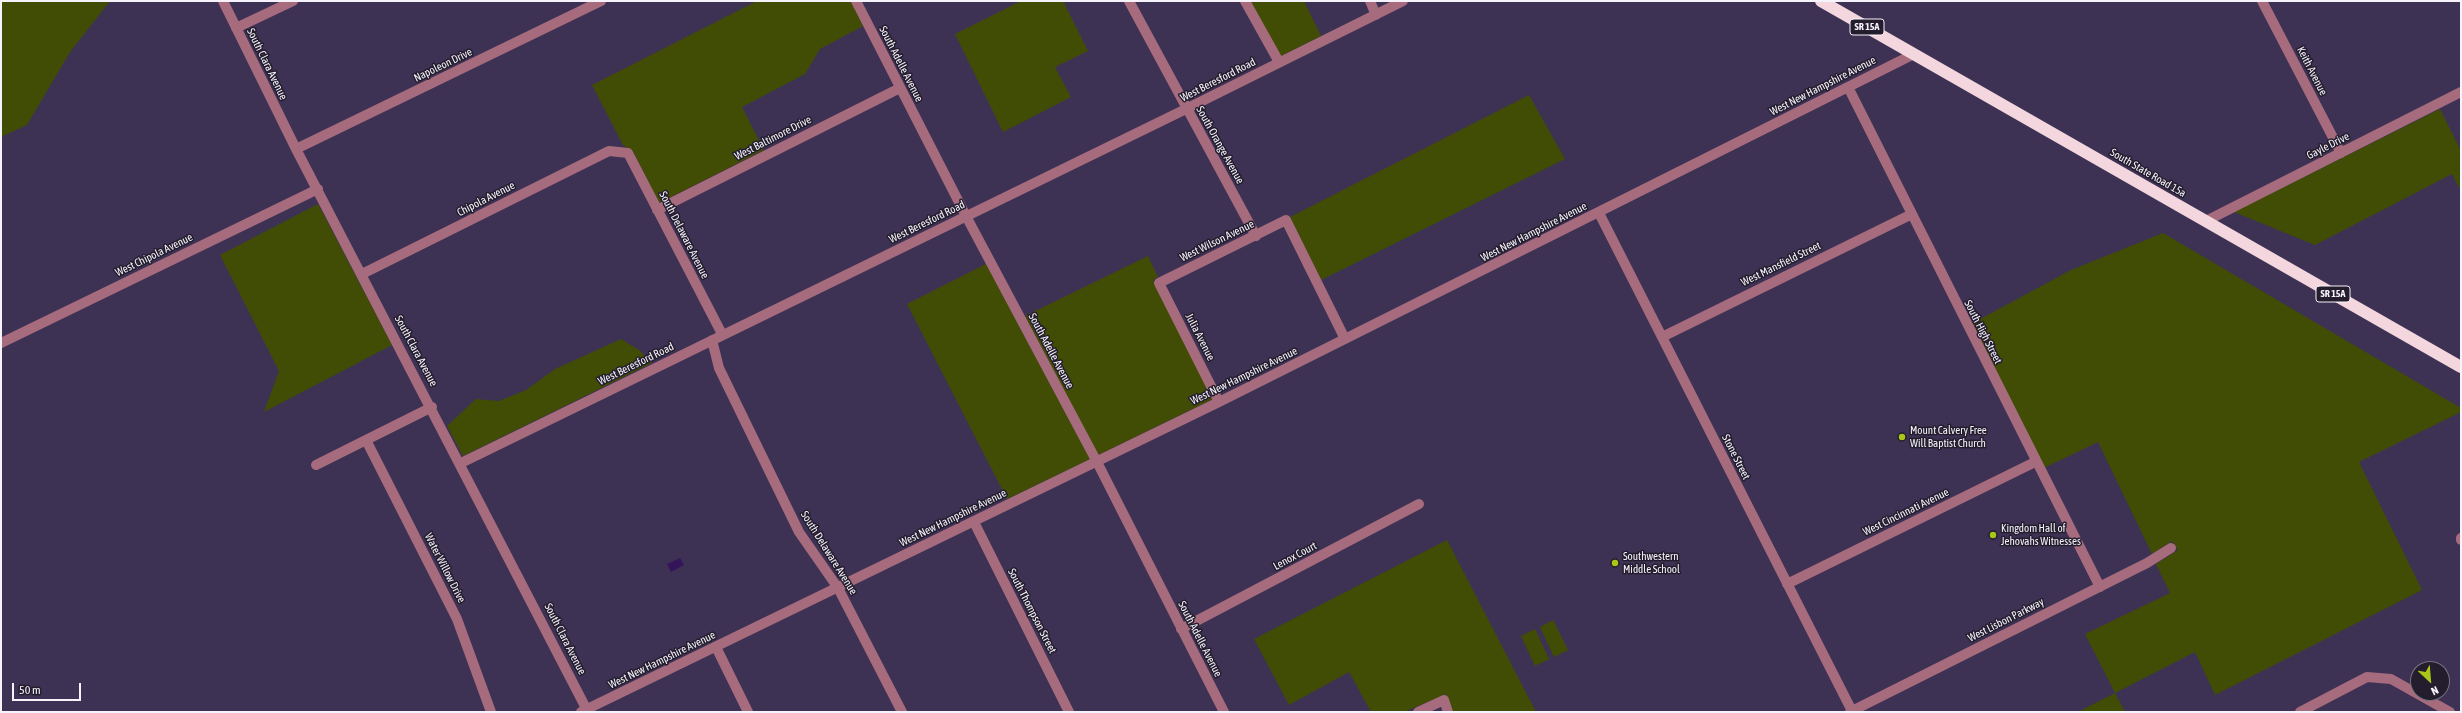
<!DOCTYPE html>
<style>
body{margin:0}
#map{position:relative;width:2462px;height:713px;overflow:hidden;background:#3e3254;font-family:"Asap Condensed",sans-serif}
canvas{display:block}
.frame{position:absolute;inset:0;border:2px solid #f6f3fc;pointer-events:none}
.north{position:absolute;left:2410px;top:661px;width:40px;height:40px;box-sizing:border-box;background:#231d2d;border:1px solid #777380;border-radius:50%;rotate:154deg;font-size:11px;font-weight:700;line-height:16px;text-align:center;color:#f6f3fc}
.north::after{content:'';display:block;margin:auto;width:14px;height:18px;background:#a9c719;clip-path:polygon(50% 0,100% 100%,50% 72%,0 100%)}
.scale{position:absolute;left:12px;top:683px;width:69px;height:18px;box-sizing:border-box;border:2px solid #f6f3fc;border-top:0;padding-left:5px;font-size:12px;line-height:14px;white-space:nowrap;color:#f6f3fc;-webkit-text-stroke:3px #231d2d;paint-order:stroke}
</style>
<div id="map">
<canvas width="2462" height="713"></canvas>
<div class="frame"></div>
<div class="north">N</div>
<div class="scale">50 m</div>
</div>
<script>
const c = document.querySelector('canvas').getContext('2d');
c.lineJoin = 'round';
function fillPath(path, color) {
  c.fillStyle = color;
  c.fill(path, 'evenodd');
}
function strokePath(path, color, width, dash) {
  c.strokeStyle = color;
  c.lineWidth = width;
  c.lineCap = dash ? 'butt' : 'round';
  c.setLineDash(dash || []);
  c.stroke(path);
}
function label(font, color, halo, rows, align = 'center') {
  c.font = font + ' "Asap Condensed",sans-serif';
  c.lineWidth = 3;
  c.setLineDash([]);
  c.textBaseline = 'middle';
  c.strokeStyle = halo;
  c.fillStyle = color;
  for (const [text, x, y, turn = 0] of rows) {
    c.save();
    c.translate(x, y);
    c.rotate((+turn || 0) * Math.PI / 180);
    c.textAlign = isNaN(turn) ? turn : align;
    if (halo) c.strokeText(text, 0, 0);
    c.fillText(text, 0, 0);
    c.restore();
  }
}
fillPath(new Path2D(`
 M1,1h109l-40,51 -43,73 -26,12z
 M757,1h94l12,25 -43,23 -15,25 -63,33 22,43 -105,53 -26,-52 -10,-6 -31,-60z
 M1021,1h42l25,50 -33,16 16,30 -68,35 -48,-98z
 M1250,1h54l17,35 -40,20z
 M1529,95l36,64 -244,121 -31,-63z
 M2440,109l21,42v40l-9,-17 -137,71 -81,-33z
 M318,204l74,141 -128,67 15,-41 -59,-116z
 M2163,233l298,175v4l-102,50 63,128 -207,105 -20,-43 -80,41 10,19h-47l37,-19 -30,-59 85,-41 -14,-29 22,-14 -6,-9 -20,13 -54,-112 -54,26 -73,-144 100,-54z
 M1148,256l10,21 -5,3 60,119 -115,56 -73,-139z
 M986,264l104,195 -83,40 -100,-195z
 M621,339l18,11 13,13 -189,93 -16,-30 29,-27 23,2 27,-11 29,-21z
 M1447,540l89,172h-83l-7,-18 -42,18h-33l-22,-40 -60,33 -35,-66z
 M1553,620l15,30 -14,7 -14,-30z
 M1535,629l14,30 -14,7 -14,-30z`), '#414d04');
fillPath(new Path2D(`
 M680,558l4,7 -13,7 -4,-8z`), '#341559');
strokePath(new Path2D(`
 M223,1l73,148 292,563
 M856,1l110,215 131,246 127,250
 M1129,1l127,235
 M1245,1l34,61
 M1370,1l6,14
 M2262,1l79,152
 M236,28l57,-27
 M1848,87l252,500
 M296,149l305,-148
 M657,210l243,-122
 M1599,213l253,498
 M2206,221l255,-129
 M362,274l247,-123 19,2 94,181
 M1662,337l250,-123
 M712,340l7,28 80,164 39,56 64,124
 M1,343l317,-154
 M1219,402l-60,-119 127,-63 59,119
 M366,440l91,179 34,93
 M461,463l725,-354 217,-108
 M316,465l116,-58
 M974,522l95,190
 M2461,538v2
 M1787,584l248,-122
 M1181,629l238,-125
 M716,647l32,65
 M581,712l638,-310 695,-348
 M1418,712l26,-12 4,12
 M1850,712l297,-149 24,-15
 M2300,712l67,-35 24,2 59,33`), '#a66b7d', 10);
strokePath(new Path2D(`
 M1821,1l640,366`), '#f4d6de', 12);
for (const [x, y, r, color] of [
 [1902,437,4,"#a9c719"],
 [1993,535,4,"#a9c719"],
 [1615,563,4,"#a9c719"]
]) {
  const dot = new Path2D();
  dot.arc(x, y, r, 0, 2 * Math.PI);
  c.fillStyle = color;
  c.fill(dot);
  strokePath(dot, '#231d2d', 1.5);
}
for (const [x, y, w] of [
 [1867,27,34],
 [2333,294,34]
]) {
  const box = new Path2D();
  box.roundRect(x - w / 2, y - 8, w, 16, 3);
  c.fillStyle = '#231d2d';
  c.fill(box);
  strokePath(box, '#f6f3fc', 1);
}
label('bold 10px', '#f6f3fc', null, [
 ["SR 15A",1867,27],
 ["SR 15A",2333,294]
]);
label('11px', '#f6f3fc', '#231d2d', [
 ["South Clara Avenue",267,64,64],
 ["South Adelle Avenue",901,64,63],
 ["Napoleon Drive",443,65,-26],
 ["Keith Avenue",2312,71,63],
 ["West Beresford Road",1218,80,-27],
 ["West New Hampshire Avenue",1823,86,-27],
 ["West Baltimore Drive",773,138,-27],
 ["South Orange Avenue",1220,145,61],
 ["Gayle Drive",2328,146,-27],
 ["South State Road 15a",2148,173,30],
 ["Chipola Avenue",486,199,-27],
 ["West Beresford Road",927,222,-26],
 ["West New Hampshire Avenue",1534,232,-27],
 ["South Delaware Avenue",684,235,63],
 ["West Wilson Avenue",1217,241,-26],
 ["West Chipola Avenue",154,255,-26],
 ["West Mansfield Street",1781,264,-26],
 ["South High Street",1983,332,63],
 ["Julia Avenue",1200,337,63],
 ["South Clara Avenue",416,351,62],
 ["South Adelle Avenue",1051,351,62],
 ["West Beresford Road",636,364,-26],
 ["West New Hampshire Avenue",1244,376,-26],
 ["Stone Street",1736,457,63],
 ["West Cincinnati Avenue",1906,512,-26],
 ["West New Hampshire Avenue",953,518,-26],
 ["South Delaware Avenue",829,553,58],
 ["Lenox Court",1295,556,-28],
 ["Water Willow Drive",445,568,63],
 ["South Thompson Street",1032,611,63],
 ["West Lisbon Parkway",2006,620,-27],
 ["South Clara Avenue",565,639,63],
 ["South Adelle Avenue",1200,639,63],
 ["West New Hampshire Avenue",662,660,-26]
]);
label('11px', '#f6f3fc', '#231d2d', [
 ["Mount Calvery Free",1910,431],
 ["Will Baptist Church",1910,444],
 ["Kingdom Hall of",2001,529],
 ["Jehovahs Witnesses",2001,542],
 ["Southwestern",1623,557],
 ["Middle School",1623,570]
], 'left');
</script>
